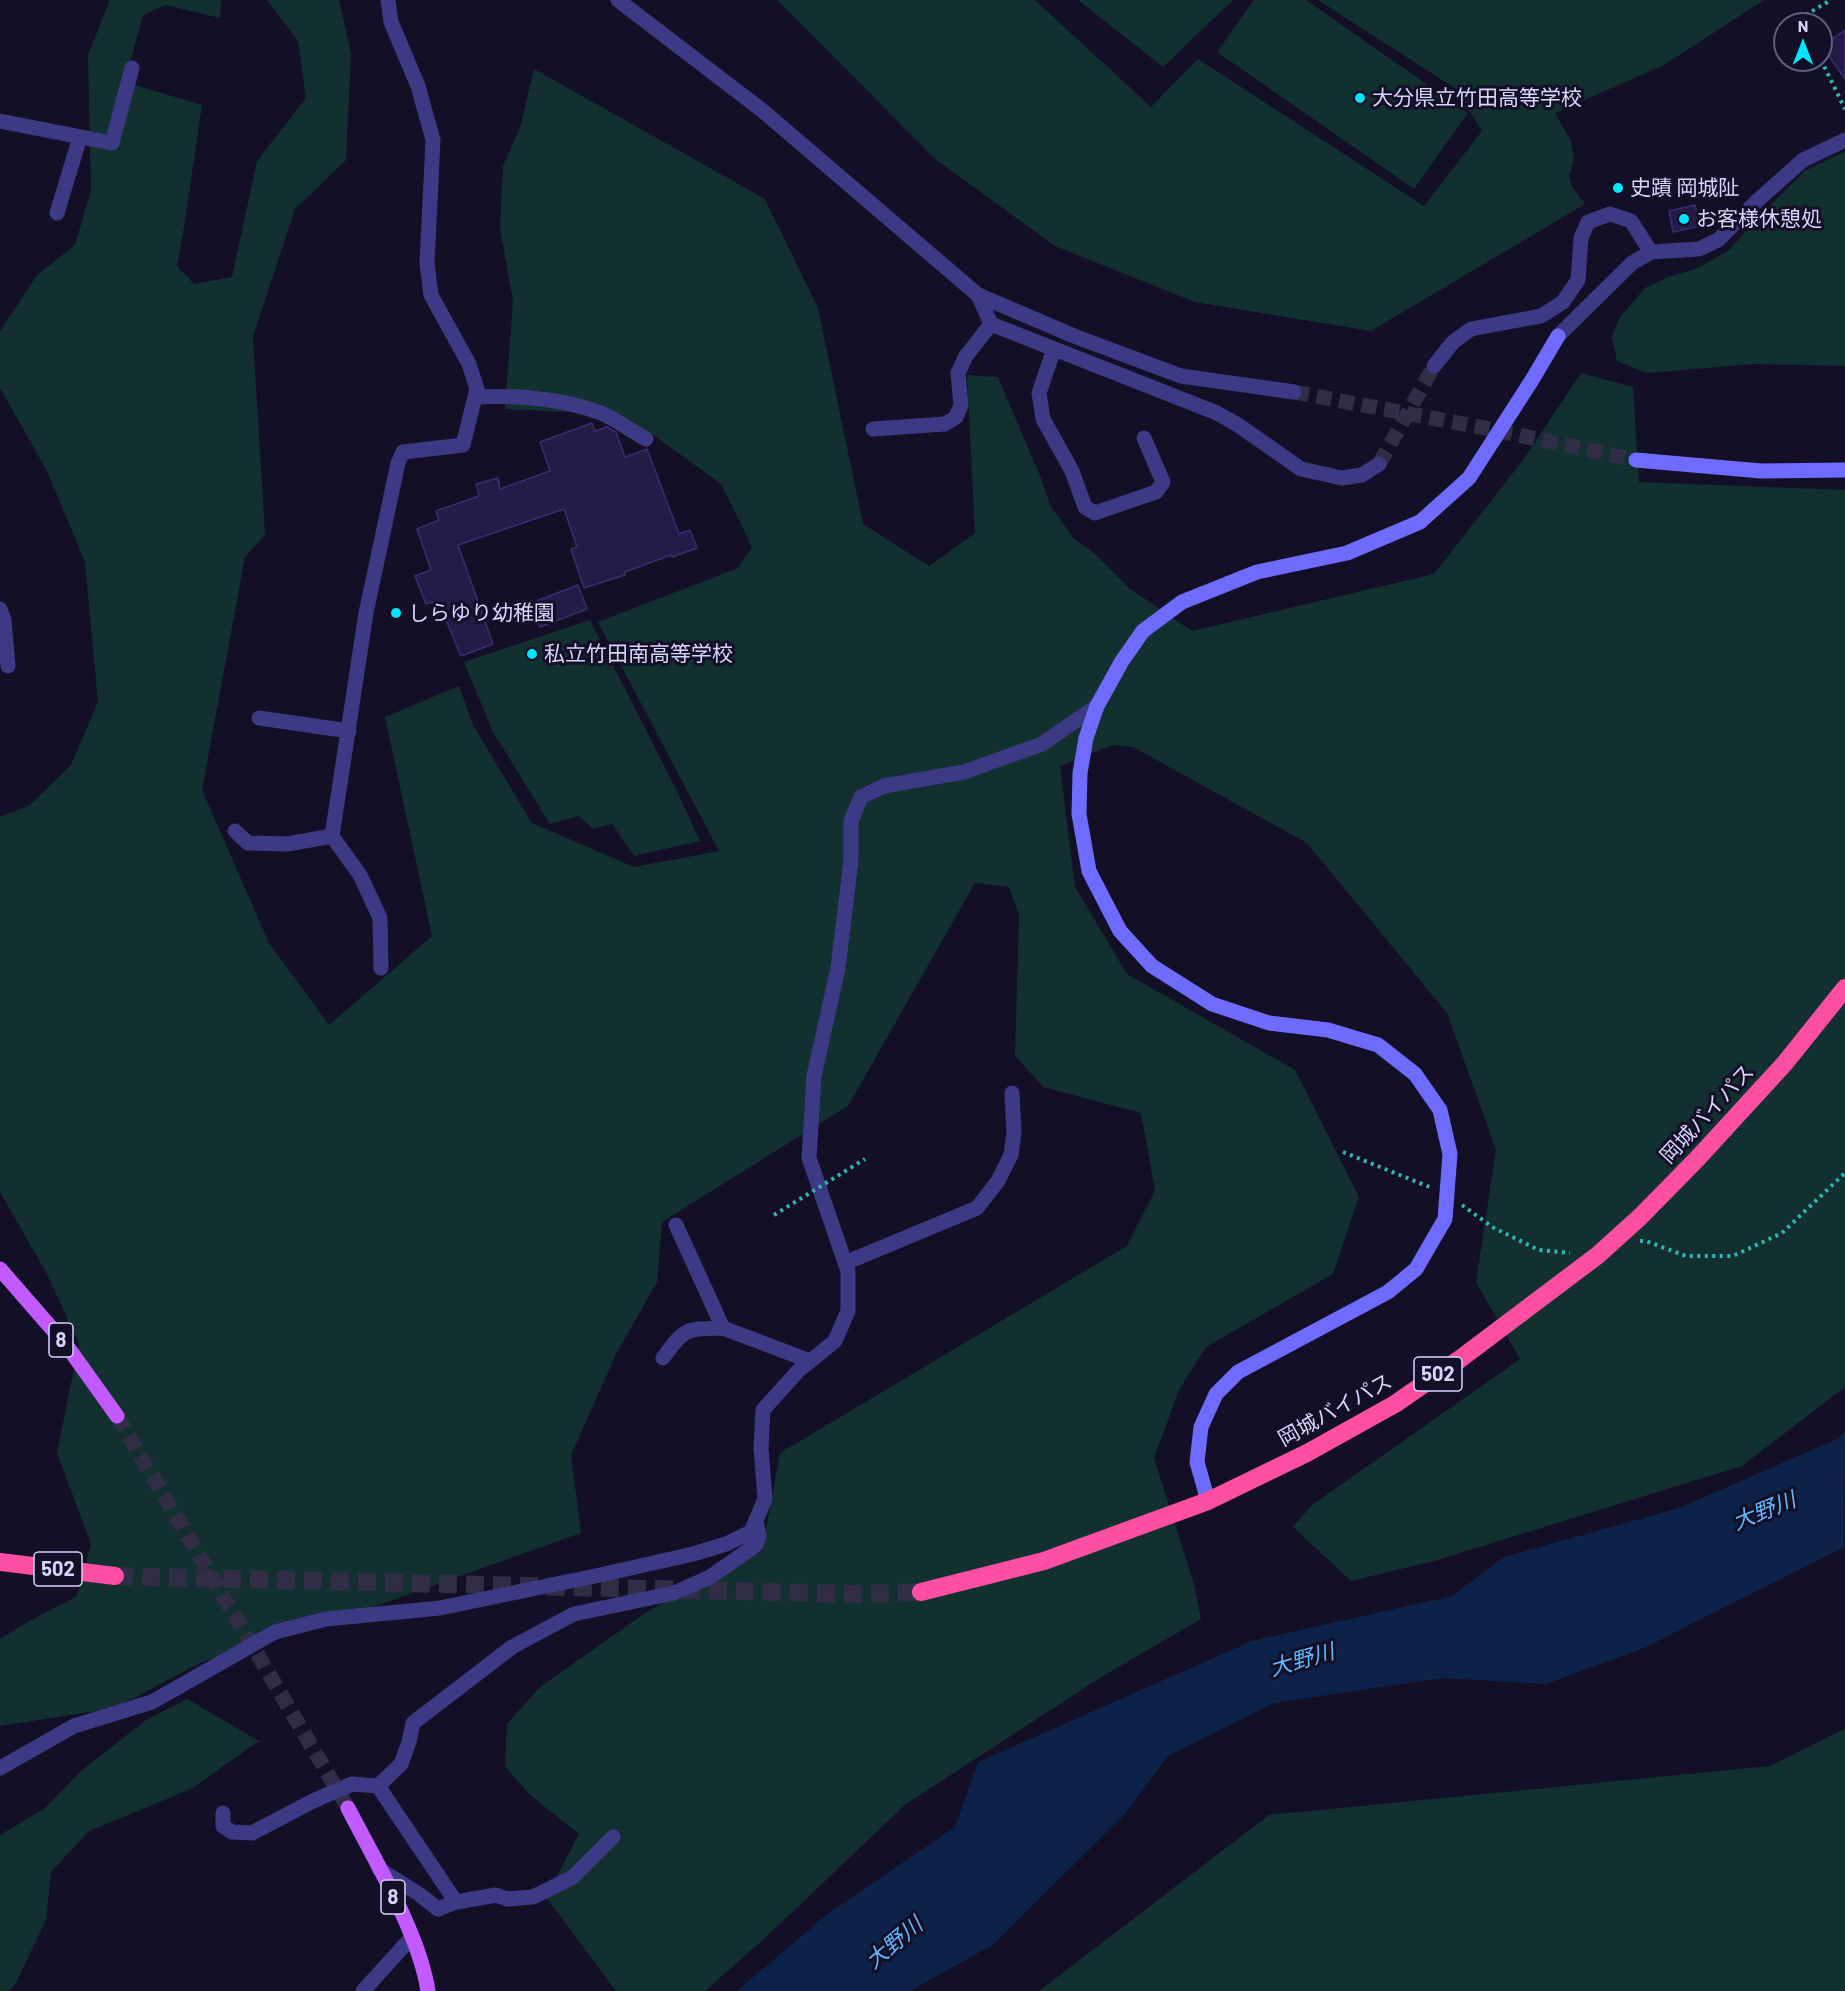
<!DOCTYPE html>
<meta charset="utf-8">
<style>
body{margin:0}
#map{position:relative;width:1845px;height:1991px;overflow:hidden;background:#130f26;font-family:Barlow,sans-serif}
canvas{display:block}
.north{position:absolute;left:1773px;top:12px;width:60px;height:60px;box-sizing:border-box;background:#130f26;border:2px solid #625e7d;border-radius:50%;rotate:0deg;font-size:16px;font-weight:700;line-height:24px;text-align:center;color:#d9d4ff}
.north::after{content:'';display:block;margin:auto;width:21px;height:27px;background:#00e5ff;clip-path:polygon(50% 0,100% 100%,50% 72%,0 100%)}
</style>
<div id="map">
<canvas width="1845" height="1991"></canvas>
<div class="north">N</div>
</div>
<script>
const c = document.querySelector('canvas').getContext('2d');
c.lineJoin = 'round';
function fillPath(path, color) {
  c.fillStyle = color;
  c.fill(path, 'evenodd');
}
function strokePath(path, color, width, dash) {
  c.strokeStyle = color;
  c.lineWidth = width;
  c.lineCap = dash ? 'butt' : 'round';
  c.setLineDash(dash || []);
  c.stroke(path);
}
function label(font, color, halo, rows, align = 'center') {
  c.font = font + ' Barlow,"Noto Sans JP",sans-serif';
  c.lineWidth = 6;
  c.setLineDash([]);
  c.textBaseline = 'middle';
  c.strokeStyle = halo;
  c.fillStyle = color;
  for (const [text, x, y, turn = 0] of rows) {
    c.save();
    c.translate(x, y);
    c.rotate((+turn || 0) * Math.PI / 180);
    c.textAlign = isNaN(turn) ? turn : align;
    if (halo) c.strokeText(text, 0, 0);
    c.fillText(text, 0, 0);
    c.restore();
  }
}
fillPath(new Path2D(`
 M110,0h111l-1,18 -54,-13 -23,10 -18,67 77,23 -17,116 -8,45 17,18 38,-7 25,-116 49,-63 -8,-57 -31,-41h72l12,53 -5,107 -51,49 -42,127 12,199 -20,22 -43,233 67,153 60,82 103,-89 -47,-219 74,-31 14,39 59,98 102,44 85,-16 -121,-229 140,-54 14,-21 -31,-63 -69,-50 -64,-21 -83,-4 8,-108 -13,-73 3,-62 17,-38 14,-59 231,130 53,109 45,216 66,42 46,-33 -8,-158 31,2 43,101 10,29 23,32 19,13 36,36 63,43 242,-57 89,-114 58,-87 52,14 6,95 206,8v897l-103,79 -308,95 -83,20 -58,-54 19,-22 208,-146 -44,-77 20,-132 -49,-137 -140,-170 -174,-96 -21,-2 -52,21 15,121 52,87 168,96 64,127 -26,77 -127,73 -27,43 -25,68 40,126 7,35 -98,57 -197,128 -141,134 -60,53h-89l-70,-94 33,-63 -49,-39 -25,-29 2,-42 33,-37 108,-76 114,-60 18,-98 347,-207 28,-55 -14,-78 -98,-26 -28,-32 4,-140 -10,-28 -34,-4 -127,223 -186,116 -5,60 -41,72 -45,101 10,78 -272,97 -107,32 -87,46 -115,18v-87l26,-16 51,-27 14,-52 -34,-91 22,-109 -32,-70 -47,-82v-375l29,-11 42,-41 27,-63 -13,-140 -38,-91 -47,-83v-57l37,-56 38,-30 16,-55 -3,-135z
 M777,0h258l116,107 47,-48 226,147 58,-75 -26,-42 -138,-89h446l-100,65 -109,48 16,28 3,19 -5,16 2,9 14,19 -214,127 -176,-29 -140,-56 -120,-87z
 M1078,0h155l-70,67z
 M1254,0h52l162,113 -54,76 -197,-137z
 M1845,151v215l-92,-2 -106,9 -30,-12 -5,-24 8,-20 25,-29 23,-11 30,-9 31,-18 34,-38 42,-41z
 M590,620l87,171 23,50 -66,15 -22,-32 -19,5 -14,-13 -29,8 -57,-92 -29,-70z
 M187,1699l72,42 -68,48 -102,42 -38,41 -5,48 -30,63 -7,8h-9v-156l45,-27 36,-37 65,-51z
 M1845,1729v262h-806l230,-176 501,-49z`), '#12302f');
fillPath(new Path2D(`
 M1845,1432l-1,115 -200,101 -98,36 -104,-6 -168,25 -106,53 -46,61 -128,127 -84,47h-173l89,-76 129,-88 23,-65 274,-121 200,-45 52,-39 175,-49 158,-69z`), '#0c2248');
const building = new Path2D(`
 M1845,30v49l-23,-33z
 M1695,205l5,21 -27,6 -4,-21z
 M592,423l3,8 12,-4 9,5 9,25 22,-8 32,85 11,-4 7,18 -25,9 -1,-2 -46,17v3l-41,13 -13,-39 6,-2 -13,-38 -106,36 35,99 -32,12 -23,-55 -12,3 -11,-28 16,-6 -14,-41 22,-9 -3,-9 43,-15 -3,-12 22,-6 2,11 50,-18 -10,-29z
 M578,585l9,24 -47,18 -9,-24z`);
fillPath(building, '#241b47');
strokePath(building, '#3b2d73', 1.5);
strokePath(new Path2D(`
 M1294,392l186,35 156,33
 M1379,464l55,-98`), '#312d47', 15, [15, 8]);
strokePath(new Path2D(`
 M117,1416l231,392`), '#312d47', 15, [15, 8]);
strokePath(new Path2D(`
 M115,1576l741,18 65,-2`), '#312d47', 18, [18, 9]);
strokePath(new Path2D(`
 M1800,24l-3,-4 34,-20
 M1821,60l24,49
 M1343,1152l89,36
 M1462,1205l32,23 45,22 31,3
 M1640,1241h6l40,15h47l49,-23 63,-60`), '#2fb8b0', 4, [3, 4.5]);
strokePath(new Path2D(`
 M618,0l145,111 215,184 96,41 107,40 113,16
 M0,121l112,22 20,-75
 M57,213l23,-76
 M978,295l13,29 226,89 21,12 63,44 41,9 20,-3 17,-11
 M1558,336l74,-73 19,-11 48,-3 19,-9 39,-39 46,-41 42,-20
 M1054,349l-15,44 4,26 29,52 13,36 10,6 61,-21 7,-10 -19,-44
 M1434,366l19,-24 18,-13 70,-13 22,-14 15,-22 3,-42 7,-16 22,-8 21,7 20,31
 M475,397c42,-2 86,1 126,16 15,6 30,18 45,26
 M873,429l72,-5 11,-7 5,-12 -3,-32 8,-17 25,-32
 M0,609l4,11 4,46
 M259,718l90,13
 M235,831l13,12 40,1 44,-8
 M381,968l-1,-50 -20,-43 -28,-39 34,-223 32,-150 5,-11 60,-7 14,-56 -8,-25 -38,-69 -4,-32 6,-123 -15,-54 -27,-64 -3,-22
 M676,1225l47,103 87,33
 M845,1263l132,-55 21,-27 13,-26 3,-23 -2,-39
 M663,1358c22,-31 24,-29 60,-30
 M0,1768l74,-42 78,-24 123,-70 51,-13 114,-11 160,-33 93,-21 33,-10 25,-12 14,-33 -4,-51 2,-38 35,-39 37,-30 13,-30v-40l-39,-113 5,-82 24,-108 13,-108v-39l10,-24 23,-11 80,-14 78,-28 55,-38
 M378,1786l23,-22 8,-22 4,-19 99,-76 62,-33 100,-21 36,-16 46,-32 3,-9 -3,-15
 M223,1813v13l9,6 20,1 61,-32 39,-17 26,2 78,116 -18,7 -19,-15 -40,-25
 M456,1902l40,-7 11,4 26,-2 40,-20 40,-40
 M363,1991l48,-53`), '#3d3a85', 15);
strokePath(new Path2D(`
 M1636,460l125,11 84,-1
 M1208,1501l-11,-39 4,-35 15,-33 22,-22 150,-80 28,-23 29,-50 5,-65 -10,-44 -25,-36 -37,-29 -50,-15 -59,-7 -57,-19 -60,-38 -32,-35 -31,-60 -10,-57 1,-41 6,-35 11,-32 25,-45 21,-30 39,-29 75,-30 90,-19 73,-31 49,-44 63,-98 26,-44`), '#6f6bff', 15);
strokePath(new Path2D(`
 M0,1269l67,77 50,70
 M348,1808c27,53 71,125 80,183`), '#c25bff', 15);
strokePath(new Path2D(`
 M0,1562l115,14
 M921,1592l123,-31 164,-60 99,-48 88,-49 65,-45 138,-104 42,-38 57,-58 88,-96 60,-75`), '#ff4fa3', 18);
strokePath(new Path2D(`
 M774,1215l91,-56`), '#2fb8b0', 4, [3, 4.5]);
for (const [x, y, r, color] of [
 [1360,98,6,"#00e5ff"],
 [1618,188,6,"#00e5ff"],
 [1684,219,6,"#00e5ff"],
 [396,613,6,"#00e5ff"],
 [532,654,6,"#00e5ff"]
]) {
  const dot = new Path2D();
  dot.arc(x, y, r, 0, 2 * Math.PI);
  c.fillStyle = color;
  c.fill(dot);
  strokePath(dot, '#130f26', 2);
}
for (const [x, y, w] of [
 [61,1340,24],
 [1438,1374,48],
 [58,1569,48],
 [393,1897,24]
]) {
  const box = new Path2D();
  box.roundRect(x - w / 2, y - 17, w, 34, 4.5);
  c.fillStyle = '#130f26';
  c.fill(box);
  strokePath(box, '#d9d4ff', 1.5);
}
label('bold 20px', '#d9d4ff', null, [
 ["8",61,1340],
 ["502",1438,1374],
 ["502",58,1569],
 ["8",393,1897]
]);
label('21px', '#d9d4ff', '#130f26', [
 ["大分県立竹田高等学校",1372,98],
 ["史蹟 岡城阯",1630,188],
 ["お客様休憩処",1696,219],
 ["しらゆり幼稚園",408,613],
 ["私立竹田南高等学校",544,654]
], 'left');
label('21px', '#d9d4ff', '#130f26', [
 ["岡城バイパス",1707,1114,-47],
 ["岡城バイパス",1335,1410,-29]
]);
label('italic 22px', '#62b6ff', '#130f26', [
 ["大野川",1764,1511,-22],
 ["大野川",1302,1660,-16],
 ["大野川",894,1943,-40]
]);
</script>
